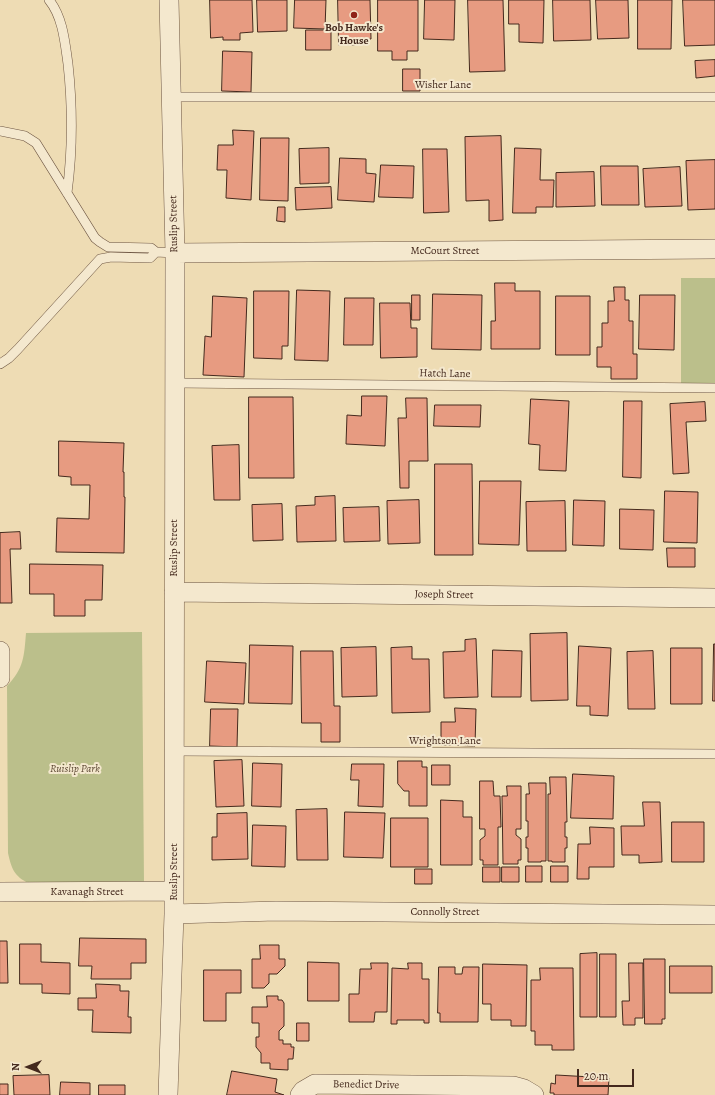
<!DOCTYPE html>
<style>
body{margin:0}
#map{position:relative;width:715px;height:1095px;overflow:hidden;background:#eedcb4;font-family:Alegreya,serif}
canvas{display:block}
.north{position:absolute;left:8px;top:1047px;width:40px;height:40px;-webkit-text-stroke:3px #f4e8ce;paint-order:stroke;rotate:270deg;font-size:11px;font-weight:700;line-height:16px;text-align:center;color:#44291d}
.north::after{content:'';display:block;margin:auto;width:14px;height:18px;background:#44291d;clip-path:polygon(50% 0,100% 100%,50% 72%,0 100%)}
.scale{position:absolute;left:577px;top:1069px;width:57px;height:18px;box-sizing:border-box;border:2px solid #44291d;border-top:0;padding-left:5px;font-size:12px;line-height:14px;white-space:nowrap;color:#44291d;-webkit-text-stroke:3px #f4e8ce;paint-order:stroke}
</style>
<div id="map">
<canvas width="715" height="1095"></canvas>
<div class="north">N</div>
<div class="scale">20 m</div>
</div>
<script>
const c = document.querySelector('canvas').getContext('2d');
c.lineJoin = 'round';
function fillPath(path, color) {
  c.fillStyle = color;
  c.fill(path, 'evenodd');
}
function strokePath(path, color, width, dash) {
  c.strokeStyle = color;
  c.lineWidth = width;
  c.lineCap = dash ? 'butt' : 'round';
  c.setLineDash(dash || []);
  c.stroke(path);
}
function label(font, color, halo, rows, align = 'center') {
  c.font = font + ' Alegreya,serif';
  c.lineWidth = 4;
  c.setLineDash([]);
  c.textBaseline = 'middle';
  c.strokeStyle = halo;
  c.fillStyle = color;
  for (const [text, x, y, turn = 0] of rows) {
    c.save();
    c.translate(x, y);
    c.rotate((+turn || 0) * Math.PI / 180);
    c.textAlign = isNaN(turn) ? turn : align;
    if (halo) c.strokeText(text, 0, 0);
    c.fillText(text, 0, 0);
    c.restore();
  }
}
fillPath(new Path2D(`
 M681,278h34v105h-34z
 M142,632l2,252 -112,1c-17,-8 -20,-14 -24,-32l-1,-167c17,-18 17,-29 19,-53z`), '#bbbf8b');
const building = new Path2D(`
 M210,0h42l1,32 -13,1v7h-17v-3l-12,1z
 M257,0h30v31l-29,1z
 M295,0h31l-1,29 -31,-1z
 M338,0h32l1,39h-14v6h-18z
 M378,0h40v51h-11v9h-15v-9h-14z
 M425,0h30l-1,40 -30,-1z
 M468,0h35l2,71 -35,1z
 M509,0h35l-1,43 -24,-1v-18h-10z
 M553,0h37l1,40 -37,1z
 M596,0h32l1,38 -31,1z
 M638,0h34l-1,49h-33z
 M683,0h32v45l-30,1z
 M306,30h25v20h-25z
 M223,51l29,1 -1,40 -29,-1z
 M715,60v16l-19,2 -1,-17z
 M403,69h17v22h-17z
 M233,130l21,1 -3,69 -25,-2 1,-28h-10l1,-25h15z
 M501,136l2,84 -14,1v-21l-23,1 -1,-64z
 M261,138h28l-1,63 -28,-1z
 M329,148v35l-29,1 -1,-35z
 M515,148l26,1 -1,31h14l-1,27h-17v6h-23z
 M423,149h24l2,63 -25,1z
 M340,158l26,1v14l10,1 -2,28 -36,-2z
 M715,160v49l-27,1 -2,-49z
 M381,165l33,1 -1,32 -34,-1z
 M601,166h37l1,39h-37z
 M680,167l2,39 -37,1 -2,-38z
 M594,172l1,34 -39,1v-34z
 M331,187l1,21 -36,2 -1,-22z
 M278,207h7v15l-8,-1z
 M495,283h20v8h25v58h-49v-28h4z
 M614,287h11v13h4v21h4v33h4v25h-26v-12h-14v-20h5v-24h6v-22h6z
 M297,290l33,1 -2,70 -33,-1z
 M254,291h35l-1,55h-6v13l-28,-1z
 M433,294l49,1 -1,55 -49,-1z
 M412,295h8v25h-8z
 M640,295h35l-1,55 -35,-1z
 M213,296l34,2 -3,79 -41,-2 2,-39 6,1z
 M556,296h34v59h-34z
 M345,298h29l-1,47h-29z
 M380,303h30l1,25h6v29l-36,1z
 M362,396h25l-2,50 -39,-2 1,-29 14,1z
 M249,397h44l1,81h-45z
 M406,398h21l1,63h-19v27h-9l-2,-70h8z
 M531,399l38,2 -3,70 -27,-1 1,-25 -11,-1z
 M624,401h18l-1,77 -18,-1z
 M705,402l1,19 -20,1 3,51 -16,1 -3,-70z
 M435,405h46l-1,22 -46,-1z
 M59,441l65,2 -1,29h1v25h1l-1,56 -68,-1 1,-34 32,1 1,-34h-19v-8l-12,-1z
 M239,445l1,55h-26l-2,-54z
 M435,464h37l1,91h-38z
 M480,481h41l-2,64 -40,-1z
 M665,491l33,1 -1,51 -33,-1z
 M335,496l1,45 -39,1 -1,-36 19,-1v-8z
 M419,500l1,43 -32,1 -1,-43z
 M574,500l31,1 -1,45 -31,-1z
 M565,501l1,50h-39l-1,-49z
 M282,504l1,36 -30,1 -1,-36z
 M379,507l1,34 -36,1 -1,-34z
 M620,509l34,1 -1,40 -33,-1z
 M20,532l1,17h-11l2,54h-12v-70z
 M667,548h28v19h-27z
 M30,564l73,1 -1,35h-17v16h-31v-22h-24z
 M567,633l1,67 -37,1 -1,-67z
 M476,639l2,58 -34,1 -1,-46 22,-1v-11z
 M714,644h1v57h-2z
 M250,645l43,1 -1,58 -43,-1z
 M579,646l32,2 -3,68 -18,-1v-9h-13z
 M376,647l1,49 -35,1 -1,-49z
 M412,647v12h17l1,53 -38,1 -1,-65z
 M671,648h31v56h-31z
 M493,650l29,1 -1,46h-29z
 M301,651h32l1,55h6v36h-19v-19h-19z
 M653,651l2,58h-27l-1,-57z
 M207,661l39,2 -2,41 -39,-2z
 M455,708l21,1 -1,37 -34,-1v-23h14z
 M211,709h27l-1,38 -27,-1z
 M242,760l2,46 -28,1 -2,-46z
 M398,761h24v6h5v39h-18v-15h-5l-6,-7z
 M253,763l29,1 -1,43 -29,-1z
 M352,764h32l-1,43 -25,-1 1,-26h-8z
 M432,765h18v20h-18z
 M573,774l41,2 -1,43 -42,-1z
 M550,777h16l1,45h-2v15h2v11h-2v14h-13v-1h-4v-67h2z
 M480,781h13l1,15h6l1,31h-3v38h-15v-5h-3v-20l5,-4v-7h-5z
 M529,783h17v78h-5v1h-13v-14h-2v-11h2v-16h-2v-27h3z
 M507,786h14v43h-5v6l5,4v21h-3v4h-15l-1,-68h5z
 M441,800l22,1v16h9v48h-31z
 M643,802h17l2,60 -23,1v-8h-17l-1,-29h23z
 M327,809l1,51h-31l-1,-50z
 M345,812l40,1 -2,45 -39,-1z
 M247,813l1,46 -36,1v-23h5v-23z
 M391,818h37v49h-37z
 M672,822h32v40h-32z
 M253,825l33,1 -1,41 -33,-1z
 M590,827l24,1v39h-25v12h-12l1,-35h12z
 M526,866h16v16h-16z
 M551,866h17v16h-17z
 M483,867h17v15h-17z
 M502,867h17v15h-17z
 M415,869h17v15h-17z
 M80,938l66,1v24h-15v16h-40l1,-13h-13z
 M0,941h7l1,42h-8z
 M20,944h21v18l29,1v31l-28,-1v-9h-22z
 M260,945h19v14h6v7l-8,8h-8v9l-5,5h-12v-29h8z
 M597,953v64h-17v-63z
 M600,954h16v63h-16z
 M644,959h21v60h-3v5h-17z
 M308,962l31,1v38h-31z
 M371,963h17l-1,49h-12l-1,10h-25v-28h10l1,-25h11z
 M408,963h14v16h7v44h-5v-3h-27v4h-6l1,-56 16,1z
 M629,963h14v55h-8v7h-12l-1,-24h7z
 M483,964l44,1 -1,61h-15v-6h-20v-16h-8z
 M670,966h42v27h-42z
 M439,967h16v7h7l1,-7h16l-1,55h-38v-9h-2z
 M540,968h33l1,82h-22v-5h-17v-14h-4v-51h9z
 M204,970h37v23h-15v28h-22z
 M96,984l24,1v6h9l-1,26h3v16l-39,-1 1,-22h-15v-12h18z
 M267,996h11v4h4l2,3v23l-5,5v9h4v4h8v3h3l-1,12h-5v11l-18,-1v-6h-9v-10l-5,-6v-10h3v-14h-7v-16h15z
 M297,1023h12v18h-12z
 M232,1071l45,8 -2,13 9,3h-57z
 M49,1075l1,20h-36l-1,-19z
 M556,1075l53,3 -1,17h-54v-2h-4l1,-10 4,1z
 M61,1082l29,1v12h-30z
 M0,1084h8v11h-8z
 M99,1085h26v10h-26z`);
fillPath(building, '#e79b81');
strokePath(building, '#44291d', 1);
const lane = new Path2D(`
 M49,0c14,17 16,43 19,64 5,46 5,84 -1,129
 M172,97h543
 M0,131l25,5 11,7 59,95 5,4 8,5 43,1 5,4
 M0,364l9,-6 9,-9 82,-90 11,-2 39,1 6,-6 19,1
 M175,383l540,5
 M174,751l541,3`);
const street = new Path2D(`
 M175,253l540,-4
 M174,592l541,6
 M0,678v-27
 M0,892l174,-1
 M174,914l102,-3 439,4
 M168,1095l6,-181 1,-661 -6,-253
 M300,1095l3,-4 12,-7 198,2 11,3 10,6`);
strokePath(lane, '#6e5643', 10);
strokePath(street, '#6e5643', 20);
strokePath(lane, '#f4e8ce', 9);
strokePath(street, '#f4e8ce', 19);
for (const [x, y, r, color] of [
 [354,15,4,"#8f2418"]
]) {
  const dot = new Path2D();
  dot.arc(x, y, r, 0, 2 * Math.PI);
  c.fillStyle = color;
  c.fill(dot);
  strokePath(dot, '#f4e8ce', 1.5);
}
label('bold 11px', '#44291d', '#f4e8ce', [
 ["Bob Hawke's",354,28],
 ["House",354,41]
]);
label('11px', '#44291d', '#f4e8ce', [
 ["Wisher Lane",443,85],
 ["Ruslip Street",174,224,-91],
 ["McCourt Street",445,251],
 ["Hatch Lane",445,374,1],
 ["Ruslip Street",174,548,-90],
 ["Joseph Street",444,595,1],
 ["Wrightson Lane",445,741],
 ["Ruslip Street",174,872,-90],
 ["Kavanagh Street",87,892],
 ["Connolly Street",445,912],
 ["Benedict Drive",366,1085,1]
]);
label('italic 11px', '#5c4733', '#f4e8ce', [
 ["Ruislip Park",75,769]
]);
</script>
